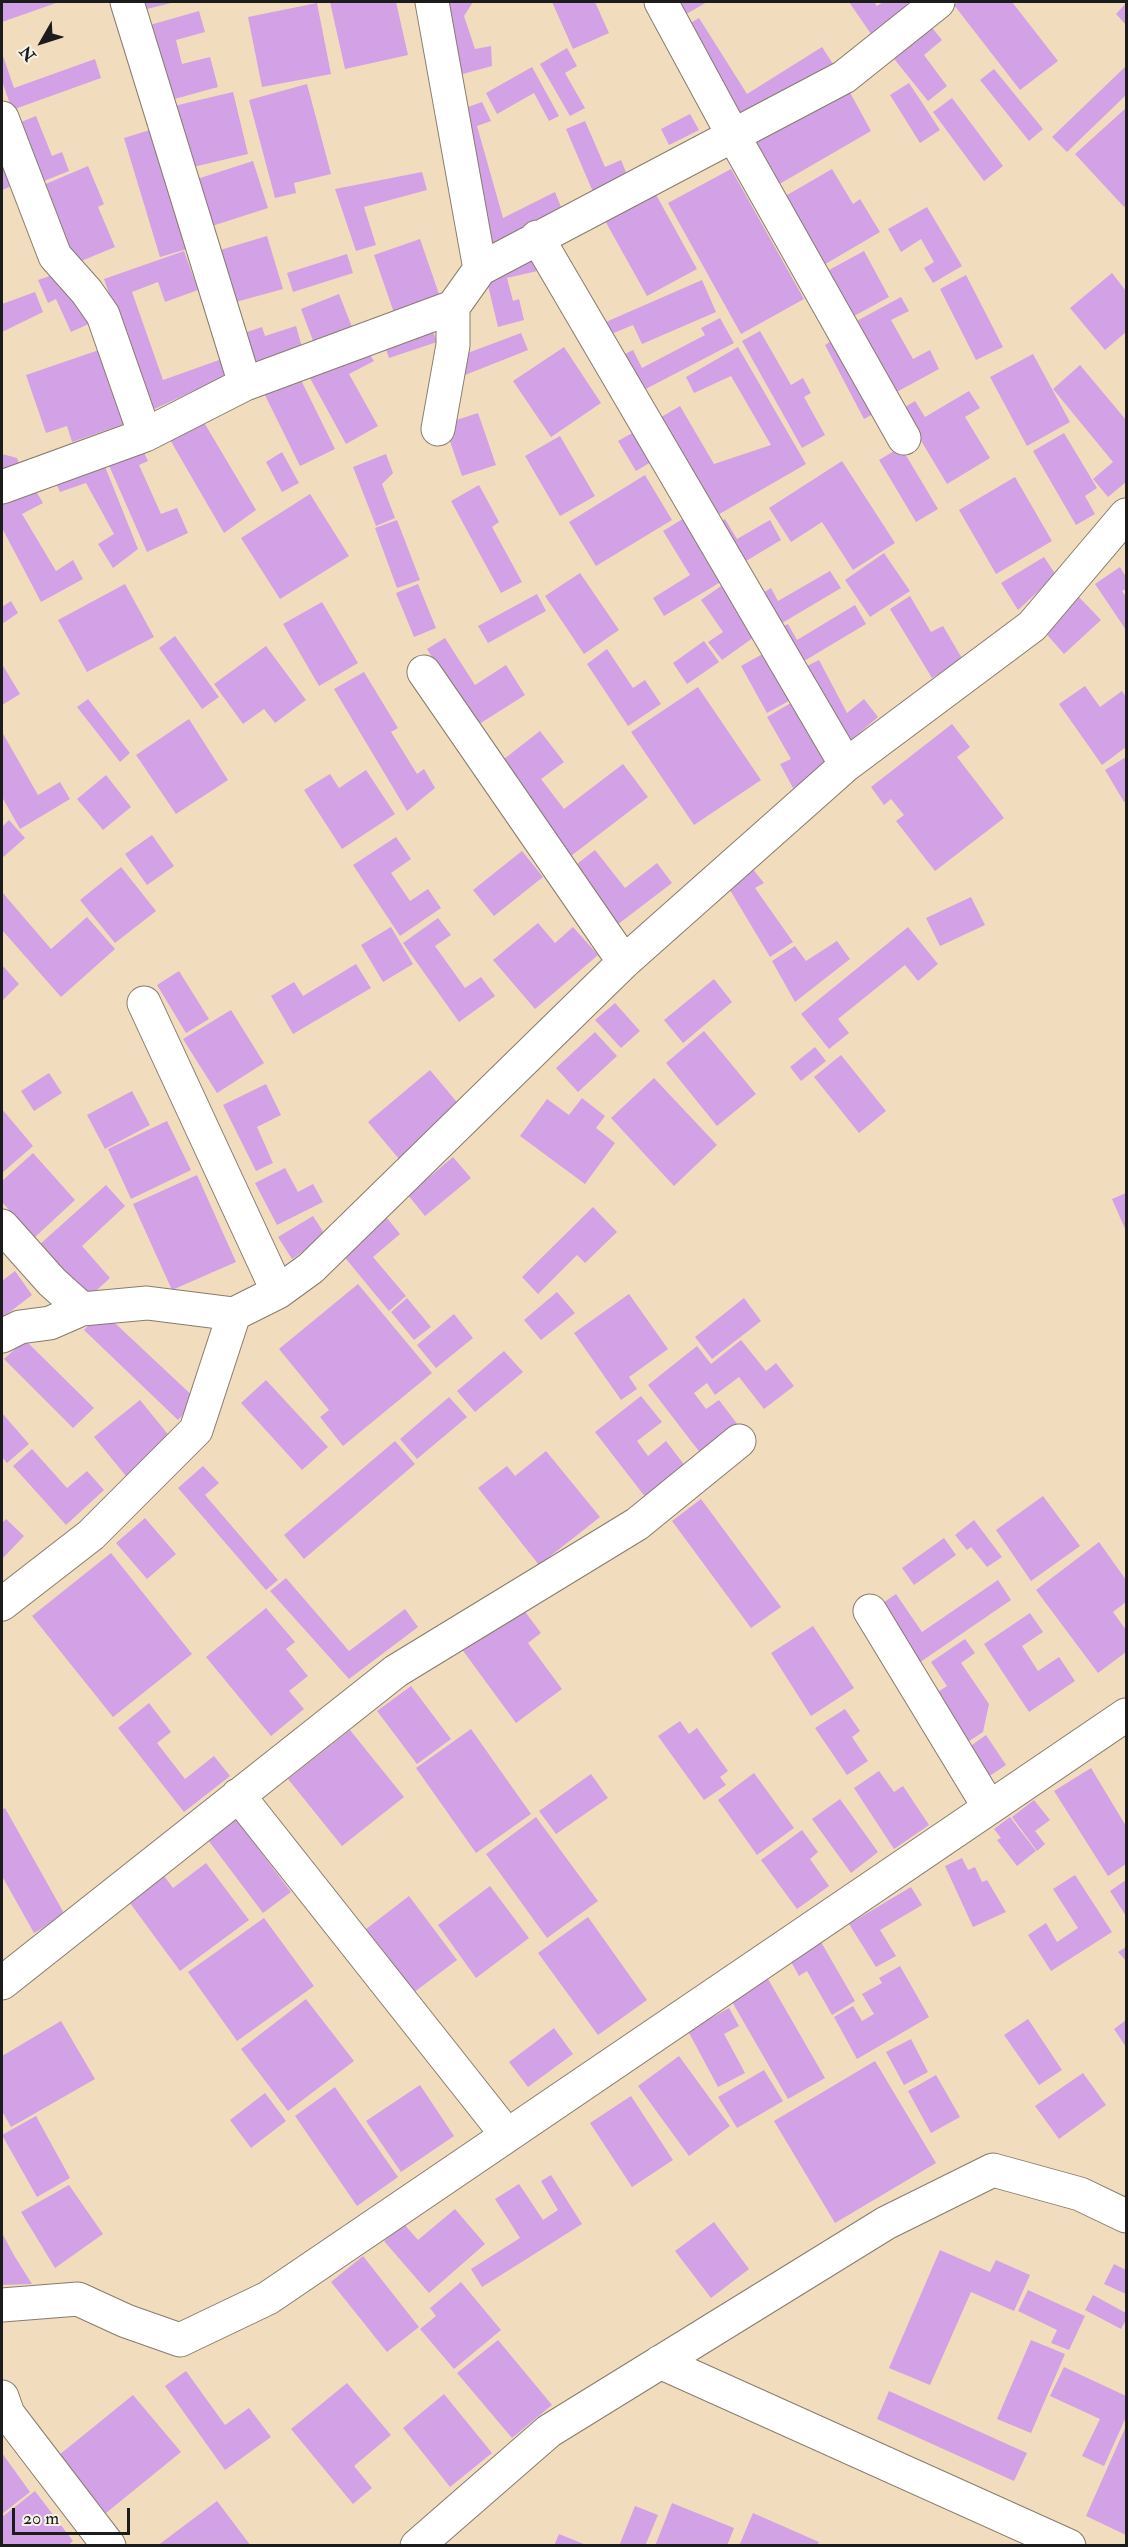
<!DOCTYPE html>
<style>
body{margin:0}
#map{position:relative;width:1128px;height:2547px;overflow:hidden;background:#f2dcbe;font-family:"IM FELL Double Pica",serif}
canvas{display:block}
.frame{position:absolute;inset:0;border:3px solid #1c1c1c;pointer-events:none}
.north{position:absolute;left:12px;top:12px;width:60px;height:60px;-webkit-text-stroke:4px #f7f3e8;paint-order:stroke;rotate:231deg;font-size:16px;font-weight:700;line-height:24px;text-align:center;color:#1c1c1c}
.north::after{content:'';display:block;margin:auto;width:21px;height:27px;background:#1c1c1c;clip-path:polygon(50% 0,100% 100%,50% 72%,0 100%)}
.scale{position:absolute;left:12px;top:2508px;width:118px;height:27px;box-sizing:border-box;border:3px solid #1c1c1c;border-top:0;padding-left:8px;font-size:18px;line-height:21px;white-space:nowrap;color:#1c1c1c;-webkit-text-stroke:4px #f7f3e8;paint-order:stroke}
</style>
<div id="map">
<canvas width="1128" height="2547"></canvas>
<div class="frame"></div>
<div class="north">N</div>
<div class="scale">20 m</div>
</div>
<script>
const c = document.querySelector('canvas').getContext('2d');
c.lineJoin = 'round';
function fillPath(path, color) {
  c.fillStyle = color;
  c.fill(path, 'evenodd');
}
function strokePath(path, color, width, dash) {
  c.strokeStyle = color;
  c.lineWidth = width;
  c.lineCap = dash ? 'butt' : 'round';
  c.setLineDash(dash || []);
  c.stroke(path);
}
fillPath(new Path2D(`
 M2,2h57l-57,20z
 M145,2h30l-28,7z
 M330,2h66l12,53 -63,14z
 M446,2h27l-9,14 11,33 16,-3 1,20 -33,9z
 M552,2h43l14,31 -36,16z
 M674,2h33l-24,14z
 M849,2h25l3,4 6,-4h23l4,5 -39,27z
 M958,2h54l46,59 -38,29 -66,-85z
 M317,3l14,71 -69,13 -14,-70z
 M1126,3v22l-10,-11z
 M199,11l6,21 -29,8 6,24 28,-7 8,30 -47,13 -21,-75z
 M699,18l48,76 75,-47 11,17 -93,58 -58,-94z
 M929,24l13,16 -18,15 23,31 -19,15 -37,-46z
 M567,48l10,18 -12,7 20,35 -15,8 -30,-52z
 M2,53l12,35 81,-29 6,19 -89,32 -10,-29z
 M1126,66v29l-59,57 -15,-15z
 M532,67l27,49 -10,5 -15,-28 -37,21 -11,-21z
 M994,69l49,60 -14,12 -49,-61z
 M909,83l31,47 -20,13 -30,-48z
 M307,84l24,90 -37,9 2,10 -21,5 -26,-98z
 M847,87l24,44 -95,55 -27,-46z
 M233,92l15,62 -59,14 -15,-62z
 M952,98l51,68 -19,15 -51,-69z
 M482,102l9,19 -14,5 26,92 52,-26 6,15 -71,38 -33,-134z
 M1126,108v97l-2,2 -49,-53z
 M690,114l9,16 -30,15 -8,-16z
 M36,116l16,40 10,-4 7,19 -30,12 -23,-59z
 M585,121l20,46 16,-7 7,17 -35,15 -27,-63z
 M150,130l37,119 -27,8 -36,-119z
 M253,161l15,47 -56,18 -15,-47z
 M9,164l8,20 -15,6v-23z
 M88,166l16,38 -6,3 17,40 -41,17 -33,-78z
 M731,169l73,130 -63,35 -73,-131z
 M832,169l21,35 7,-5 20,33 -58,34 -40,-68z
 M422,172l5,18 -63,17 12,38 -20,6 -21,-62z
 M654,191l43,78 -50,27 -43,-77z
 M927,207l35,59 -29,17 -9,-15 10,-6 -13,-23 -20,13 -13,-23z
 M267,236l16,53 -51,14 -15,-52z
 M420,239l20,58 -46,16 -20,-58z
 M540,247l6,22 -39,9 6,23 6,-2 5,21 -26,7 -14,-58z
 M184,251l14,39 -33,12 -7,-20 -26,10 31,88 59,-21 6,16 -78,36 -46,-132z
 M864,251l25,46 -35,19 -25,-46z
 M347,254l6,19 -60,19 -6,-19z
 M1112,273l14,18v41l-21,18 -35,-42z
 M56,274l37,48 -22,10 -15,-33 -8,4 -10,-23z
 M966,275l37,72 -27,13 -36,-71z
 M702,280l14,32 -74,32 -9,-19 -29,12 -5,-12z
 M35,292l8,20 -41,20v-28z
 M339,294l15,38 -39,14 -14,-37z
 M901,297l8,14 -18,9 22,39 17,-9 9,19 -48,26 -38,-72z
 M720,318l14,25 -96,50 -19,-36 14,-7 9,18 63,-33 -4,-7z
 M296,326l6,21 -49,15 -9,-29 18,-6 3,9z
 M431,326l6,16 -48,16 -6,-17z
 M760,331l31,54 12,-7 8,15 -7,4 21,38 -23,13 -60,-107z
 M521,333l7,17 -73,29 2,-22z
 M836,338l39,75 -11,6 -39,-74z
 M365,347l9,14 -25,13 29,52 -32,18 -41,-75z
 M564,347l37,56 -50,34 -38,-56z
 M738,347l68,117 -97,56 -56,-98 27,-16 34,58 57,-19 -40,-69 -37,17 -8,-16z
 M99,350l25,74 -52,18 -5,-16 -21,7 -20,-58z
 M1033,354l37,68 -43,24 -37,-69z
 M1080,365l46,55v62l-18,15 -15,-18 20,-17 -60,-73z
 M295,368l40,81 -35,17 -40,-81z
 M969,391l11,17 -15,9 25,41 -43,26 -45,-75 13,-8 10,16z
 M478,413l18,52 -34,11 -18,-52z
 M202,419l54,91 -32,23 -55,-95z
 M634,432l17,30 -15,9 -18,-30z
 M1064,433l33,55 -12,8 10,18 -19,11 -43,-74z
 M560,436l35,60 -35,20 -35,-60z
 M141,446l7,15 -9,4 22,49 16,-6 11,25 -41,19 -40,-91z
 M901,447l37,62 -22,13 -37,-62z
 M282,452l17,31 -17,9 -16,-30z
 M2,454l15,4 6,16 -21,8z
 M386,454l7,19 -11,11 13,34 -19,8 -23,-59z
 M102,459l36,90 -25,19 -15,-24 16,-10 -28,-51 -26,9 -6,-13z
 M842,461l53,82 -42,27 -31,-48 -31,20 -22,-34z
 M645,475l27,45 -76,46 -27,-44z
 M1015,477l37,64 -56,33 -37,-64z
 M479,485l20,37 -7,5 30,55 -21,11 -50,-92z
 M33,486l10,17 -21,11 34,57 17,-11 10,19 -42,23 -39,-74v-31z
 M310,494l39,62 -69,43 -39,-61z
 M686,517l38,63 -60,36 -11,-18 37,-23 -27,-44z
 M725,519l12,20 33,-19 11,20 -45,27 -24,-40z
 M397,520l23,60 -23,8 -22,-60z
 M884,553l26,38 -40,26 -25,-37z
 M1044,557l12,18 -38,35 -17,-27z
 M1120,567l6,10v12l-4,2 4,6v33l-31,-46z
 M830,571l11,17 -69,41 -18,-31 17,-10 7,13z
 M580,573l39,57 -35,24 -39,-58z
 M125,584l29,53 -67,35 -29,-52z
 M418,584l18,44 -22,9 -18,-44z
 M721,586l36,49 -35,25 -14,-18 15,-10 -22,-32z
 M537,594l9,17 -58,32 -10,-17z
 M910,596l21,36 12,-6 20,34 -31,18 -42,-69z
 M1078,596l23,24 -37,34 -22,-25z
 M11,601l7,12 -16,11v-17z
 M322,602l36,61 -39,23 -36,-62z
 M855,605l11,19 -72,43 -20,-36 14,-7 9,16z
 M175,636l44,61 -17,12 -43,-61z
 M445,638l30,47 31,-20 19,30 -49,31 -49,-77z
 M704,641l15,21 -32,22 -14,-21z
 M266,646l40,54 -31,23 -11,-14 -21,15 -29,-40z
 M607,649l26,39 12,-8 16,24 -33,22 -41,-62z
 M768,651l26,47 -27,15 -26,-47z
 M819,660l28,53 17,-14 14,18 -36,31 -45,-77z
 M2,664l18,30 -18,11z
 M364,672l34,56 -7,4 26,42 7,-5 11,19 -28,23 -73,-122z
 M1085,686l15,21 22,-16 4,6v50l-24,18 -43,-61z
 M698,687l63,93 -67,45 -63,-93z
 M88,699l42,54 -10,9 -43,-55z
 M796,700l37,65 -40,23 -13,-24 11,-5 -24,-42z
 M189,719l39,61 -52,34 -40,-59z
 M952,724l18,23 -13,10 47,61 -69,53 -39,-50 8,-6 -13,-16 -7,6 -13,-18z
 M540,731l24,31 -23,17 23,30 59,-45 25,33 -81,62 -72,-93z
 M2,732l36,63 22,-13 10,17 -50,30 -18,-32z
 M1126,757v44l-2,1 -19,-32z
 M366,770l29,44 -53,35 -38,-59 26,-16 9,14z
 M106,775l25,32 -28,23 -26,-31z
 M9,820l16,18 -23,20v-31z
 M152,835l22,31 -27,19 -22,-31z
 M396,837l15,22 -20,14 19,28 18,-12 13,19 -41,28 -47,-71z
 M595,850l30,38 32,-25 15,20 -55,42 -44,-58z
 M522,851l21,26 -49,39 -21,-26z
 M121,867l35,44 -41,32 -35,-43z
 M751,867l13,16 -9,5 38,54 -23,15 -43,-72z
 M2,892l49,57 36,-32 28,32 -54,48 -59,-67z
 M971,897l14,28 -45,21 -14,-28z
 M438,918l13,17 -16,11 30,42 16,-11 14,19 -36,26 -56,-79z
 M538,923l17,20 18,-16 25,28 -63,54 -42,-49z
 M391,927l22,37 -30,18 -22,-37z
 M908,927l30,37 -20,17 -13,-16 -67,54 11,14 -20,16 -28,-35z
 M837,941l13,18 -55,43 -23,-41 23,-15 11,15z
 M356,964l15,24 -78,46 -22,-38 23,-14 9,14z
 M2,965l17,19 -17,17z
 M179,971l30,48 -23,14 -29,-48z
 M714,979l18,23 -49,41 -19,-23z
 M615,1003l25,28 -19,17 -26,-28z
 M231,1010l33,53 -47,30 -34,-54z
 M704,1031l52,63 -39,32 -51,-63z
 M595,1032l22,24 -39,36 -22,-24z
 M815,1047l11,14 -25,20 -11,-14z
 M841,1055l45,56 -27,22 -45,-56z
 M430,1070l31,37 -62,52 -31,-37z
 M49,1073l13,20 -28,18 -13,-20z
 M654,1078l63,67 -43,41 -63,-68z
 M266,1084l15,31 -24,12 16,36 -17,8 -33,-66z
 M132,1091l18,34 -45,24 -18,-34z
 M582,1098l23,18 -9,12 19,15 -30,41 -65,-48 27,-37 22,16z
 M2,1109l31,37 -31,27z
 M167,1121l24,49 -60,29 -23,-50z
 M33,1153l42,47 -41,38 -32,-36v-21z
 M453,1157l18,21 -46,38 -17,-21z
 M285,1168l13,24 15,-8 10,18 -46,23 -22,-42z
 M197,1175l39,87 -64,28 -39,-86z
 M106,1185l19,21 -43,40 28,32 -23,21 -48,-54z
 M1126,1193v38l-14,-32z
 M593,1207l24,25 -32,31 -8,-8 -39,39 -16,-17z
 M313,1216l13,20 -34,23 -14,-22z
 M387,1218l13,16 -27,23 33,39 -17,15 -47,-57z
 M15,1271l17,24 -30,23v-37z
 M358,1284l74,89 -89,73 -23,-29 9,-7 -50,-61z
 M557,1292l18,21 -34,27 -17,-20z
 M629,1294l39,55 -39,28 8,12 -16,11 -47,-67z
 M407,1298l24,29 -17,13 -23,-28z
 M744,1298l17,23 -49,38 -17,-22z
 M102,1311l95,89 -19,20 -94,-90z
 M454,1314l19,24 -37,30 -19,-23z
 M25,1340l69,68 -21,20 -69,-69z
 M741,1340l25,31 10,-8 18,23 -30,23 -25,-32 -24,18 -8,-12 -13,10 12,16 13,-9 19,25 -37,29 -53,-69 49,-39 14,18z
 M504,1351l19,21 -48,40 -18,-21z
 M266,1380l62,67 -26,23 -61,-67z
 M641,1396l21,26 -25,19 11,15 18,-15 20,26 -40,31 -51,-66z
 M449,1397l18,20 -50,42 -17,-20z
 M140,1400l31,38 -45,38 -32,-39z
 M2,1413l27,31 -22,19 -5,-6z
 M395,1441l20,23 -111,95 -20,-24z
 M32,1449l35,39 20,-17 17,19 -38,35 -53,-59z
 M546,1451l54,66 -61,48 -61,-77 29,-22 8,10z
 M203,1466l16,17 -14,12 73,85 -12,10 -88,-102z
 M1043,1496l37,50 -49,35 -35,-51z
 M701,1499l80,108 -30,21 -79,-107z
 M145,1518l31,36 -29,25 -31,-36z
 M6,1519l18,17 -22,23v-36z
 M974,1520l28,37 -15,10 -16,-20 -4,3 -12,-15z
 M944,1538l12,17 -42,30 -12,-17z
 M1099,1542l27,38v22l-13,10 13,18v22l-28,21 -62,-83z
 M111,1553l81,101 -79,63 -81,-101z
 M286,1578l63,73 56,-42 13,18 -69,52 -79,-88z
 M998,1580l13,20 -98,67 -39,-58 22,-15 26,38z
 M520,1605l21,28 -13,10 34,46 -46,34 -55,-75z
 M266,1608l29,34 -9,7 22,27 -19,15 15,18 -33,27 -65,-79z
 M1030,1613l13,19 -21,14 16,25 21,-14 16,24 -46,31 -45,-68z
 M813,1626l41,62 -43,28 -40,-63z
 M965,1639l10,14 -14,10 28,41 -6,28 -20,13 -33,-48 17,-11 -16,-24z
 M411,1686l40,53 -34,25 -40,-53z
 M149,1703l22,29 -14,11 28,36 29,-23 16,20 -46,36 -66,-84z
 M845,1709l15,22 -8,6 16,24 -21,14 -32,-47z
 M680,1721l9,13 8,-6 31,43 -8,6 6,8 -22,15 -46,-64z
 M471,1729l60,85 -55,39 -60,-85z
 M350,1730l54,67 -62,49 -54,-67z
 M986,1735l20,30 -21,14 -20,-29z
 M1091,1768l35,58v38l-18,12 -54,-85z
 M879,1771l15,21 9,-6 26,39 -35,24 -40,-61z
 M754,1773l40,55 -37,27 -39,-55z
 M591,1774l17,24 -52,36 -17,-23z
 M840,1799l38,53 -27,21 -39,-54z
 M1034,1800l16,20 -15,11 10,13 -8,7 -25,-34z
 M5,1808l60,107 -31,18 -32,-57v-66z
 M536,1817l62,84 -51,37 -61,-84z
 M1010,1817l26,34 -19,15 -20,-26 4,-2 -7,-9z
 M236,1819l55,73 -28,21 -55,-73z
 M802,1830l16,22 -8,7 19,27 -32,23 -36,-49z
 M962,1858l6,12 7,-3 7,15 5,-2 19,32 -33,15 -28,-61z
 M206,1863l43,57 -69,51 -53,-72 35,-26 11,15z
 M1075,1875l37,57 -61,39 -23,-36 18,-12 11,19 21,-14 -25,-39z
 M1126,1880v36l-16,-25z
 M490,1886l39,52 -53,40 -38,-53z
 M911,1887l11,18 -42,25 16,26 -20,11 -27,-43z
 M409,1896l48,64 -52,39 -48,-63z
 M588,1917l59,83 -49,35 -60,-82z
 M264,1918l50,68 -77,55 -49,-69z
 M821,1942l34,59 -23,14 -25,-44 -8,5 -9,-16z
 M1126,1947v14l-8,-9z
 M900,1966l29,51 -72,42 -23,-42 19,-11 9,15 12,-7 -12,-20 20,-11 -3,-5z
 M768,1979l57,99 -37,21 -57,-99z
 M306,1999l48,62 -66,50 -47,-62z
 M729,2008l10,18 -15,8 21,39 -27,14 -30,-56z
 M1028,2019l34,51 -23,15 -35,-50z
 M1126,2020v27l-12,-18z
 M61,2021l34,58 -84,48 -9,-16v-55z
 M554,2028l19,26 -45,33 -19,-25z
 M911,2039l17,33 -24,13 -18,-33z
 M679,2056l51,70 -41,30 -51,-70z
 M875,2061l61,102 -101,60 -61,-102z
 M764,2070l19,31 -46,27 -19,-31z
 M1083,2073l23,32 -47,34 -24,-33z
 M936,2075l24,42 -29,16 -23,-42z
 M420,2085l34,51 -53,36 -35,-51z
 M335,2087l63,90 -41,29 -62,-90z
 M265,2093l21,28 -35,27 -21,-28z
 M631,2096l42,64 -41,27 -42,-64z
 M36,2116l34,62 -33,19 -35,-62z
 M551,2175l31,49 -100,63 -11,-18 49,-31 -25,-39 24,-15 24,36 15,-10 -17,-29z
 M69,2185l34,49 -48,34 -34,-56z
 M455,2209l30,35 -56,49 -45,-52 20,-17 14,16z
 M714,2222l35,47 -38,29 -36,-47z
 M2,2233l13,24 17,27 -30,1z
 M940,2250l50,22 6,-12 34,15 -16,36 -43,-19 -41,93 -41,-17z
 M363,2256l56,71 -32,25 -56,-70z
 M1114,2264l12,6v24l-22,-10z
 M461,2282l40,48 -47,39 -34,-40 16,-13 -6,-8z
 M1028,2290l57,26 -16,34 -18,-7 6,-13 -39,-19z
 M1093,2295l33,18v7l-5,9 -36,-19z
 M498,2340l54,65 -40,33 -55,-65z
 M1031,2340l34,14 -34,79 -34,-14z
 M1064,2367l62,29v21l-22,49 -22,-10 18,-37 -50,-23z
 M186,2371l39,54 24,-17 22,29 -46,33 -60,-84z
 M347,2383l44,52 -37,31 18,22 -19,16 -62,-75z
 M889,2391l138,62 -13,28 -137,-62z
 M444,2394l48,59 -42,34 -47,-59z
 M133,2395l48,57 -75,61 -47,-58z
 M1126,2426v109l-40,-19z
 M2,2453l28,39 -28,22z
 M35,2491l38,50 -6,5h-65v-29z
 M217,2501l34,45h-94z
 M672,2503l62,25 -7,18h-72z
 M635,2506l23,9 -13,31h-26z
 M753,2513l66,29 -2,4h-78z
 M559,2534l27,11v1h-32z`), '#d3a1e6');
const minor = new Path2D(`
 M127,2l118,382
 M432,2l48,267
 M661,2l72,133 171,303
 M2,118l53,138 32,36 16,23 42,120
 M537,237l309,528
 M438,429l15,-84v-38l27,-38 364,-192 94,-75
 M2,487l143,-52 100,-51 208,-77
 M424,672l200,290
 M144,1003l134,289
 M2,1226l50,56 30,27 65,-6 87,11
 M2,1336l18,-9 30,-4 32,-14
 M2,1604l89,-69 105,-105 38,-116 44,-22 33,-24 313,-306 222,-197 186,-139 94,-111
 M870,1611l119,196
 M238,1795l269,340
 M2,1983l394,-312 241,-147 102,-83
 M2,2305l76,-6 48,22 54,19 88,-42 858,-583
 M660,2362l409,184
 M2,2397l6,17 101,132
 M417,2546l132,-115 337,-208 107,-53 87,24 46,22`);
strokePath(minor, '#877c6d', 35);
strokePath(minor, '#fff', 33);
</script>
